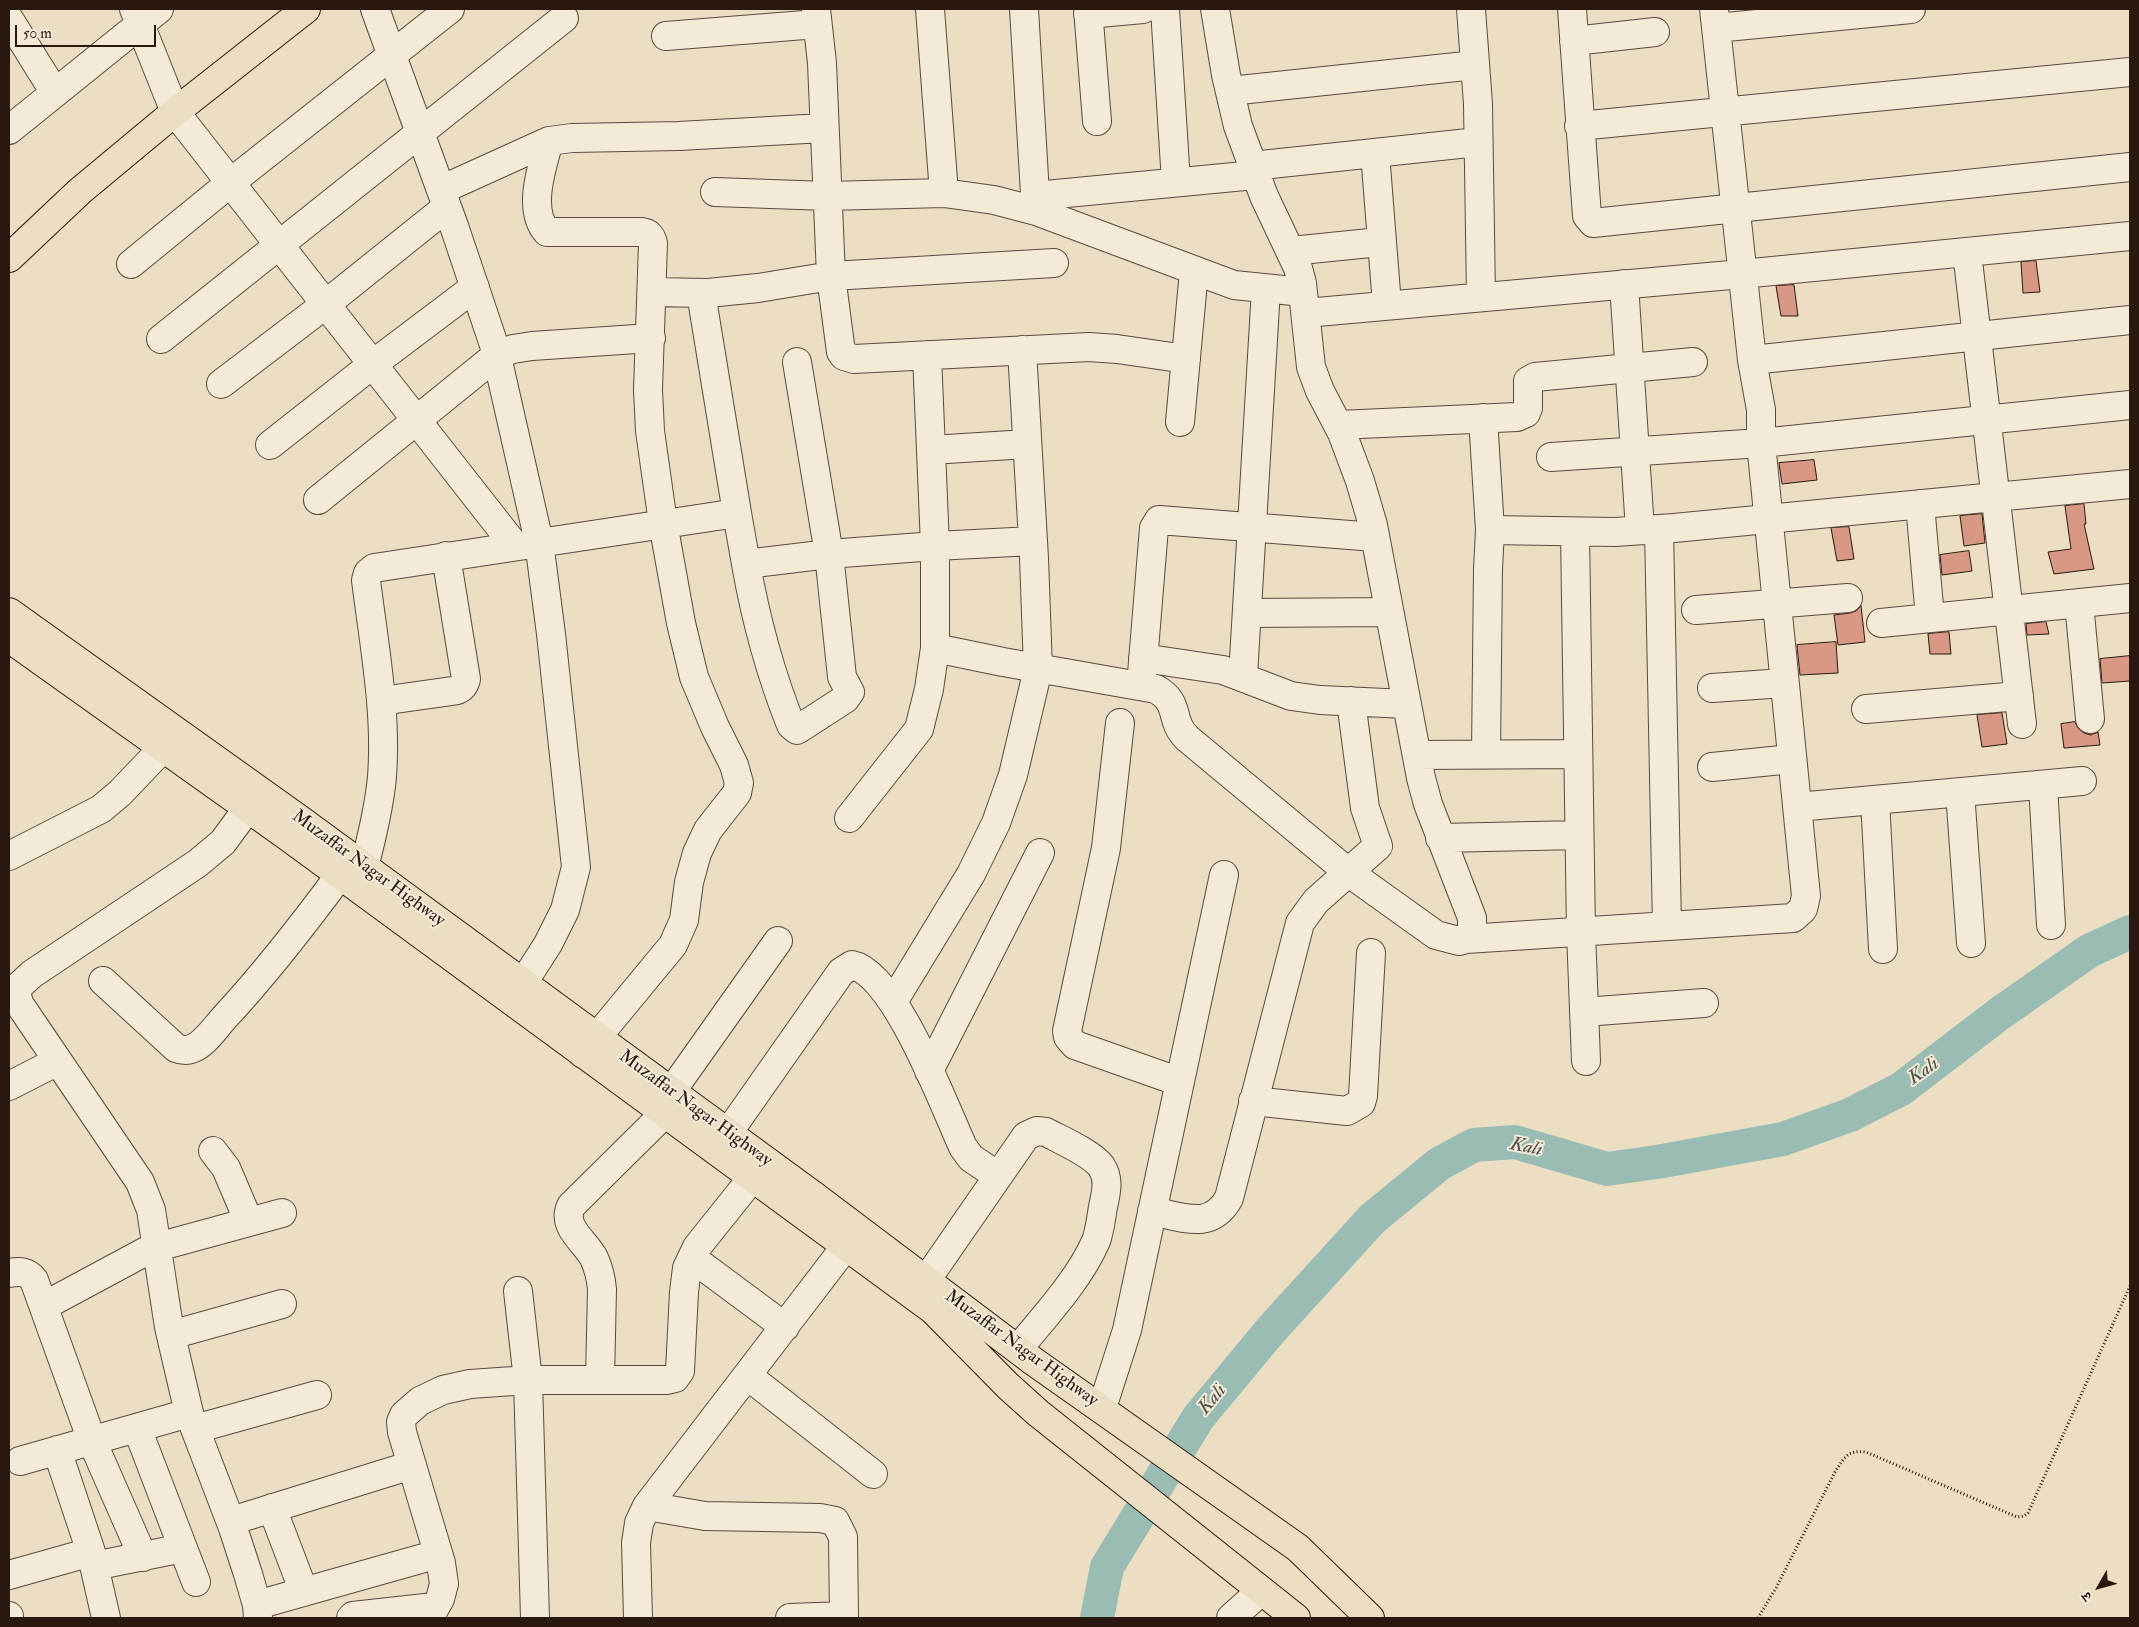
<!DOCTYPE html>
<meta charset="utf-8">
<style>
body{margin:0}
#map{position:relative;width:2139px;height:1627px;overflow:hidden;background:#ecdec3;font-family:"IM FELL Double Pica","Noto Serif Devanagari",serif}
canvas{display:block}
.frame{position:absolute;inset:0;border:10px solid #291810;pointer-events:none}
.north{position:absolute;left:2074px;top:1562px;width:50px;height:50px;-webkit-text-stroke:4px #f3ead8;paint-order:stroke;rotate:232deg;font-size:14px;font-weight:700;line-height:20px;text-align:center;color:#291810}
.north::after{content:'';display:block;margin:auto;width:18px;height:22px;background:#291810;clip-path:polygon(50% 0,100% 100%,50% 72%,0 100%)}
.scale{position:absolute;left:15px;top:25px;width:141px;height:22px;box-sizing:border-box;border:2px solid #291810;border-top:0;padding-left:6px;font-size:15px;line-height:18px;white-space:nowrap;color:#291810;-webkit-text-stroke:4px #f3ead8;paint-order:stroke}
</style>
<div id="map">
<canvas width="2139" height="1627"></canvas>
<div class="frame"></div>
<div class="north">उ</div>
<div class="scale">50 m</div>
</div>
<script>
const c = document.querySelector('canvas').getContext('2d');
c.lineJoin = 'round';
function strokePath(path, color, width, dash) {
  c.strokeStyle = color;
  c.lineWidth = width;
  c.lineCap = dash ? 'butt' : 'round';
  c.setLineDash(dash || []);
  c.stroke(path);
}
function fillPath(path, color) {
  c.fillStyle = color;
  c.fill(path, 'evenodd');
}
function label(font, color, halo, rows, align = 'center') {
  c.font = font + ' "IM FELL Double Pica",serif';
  c.lineWidth = 4;
  c.setLineDash([]);
  c.textBaseline = 'middle';
  c.strokeStyle = halo;
  c.fillStyle = color;
  for (const [text, x, y, turn = 0] of rows) {
    c.save();
    c.translate(x, y);
    c.rotate((+turn || 0) * Math.PI / 180);
    c.textAlign = isNaN(turn) ? turn : align;
    if (halo) c.strokeText(text, 0, 0);
    c.fillText(text, 0, 0);
    c.restore();
  }
}
strokePath(new Path2D(`
 M1097,1618l10,-51 91,-149 73,-88 101,-111 67,-55 35,-19 41,-3 92,27 50,-7 126,-23 67,-24 51,-26 98,-75 90,-63 41,-19`), '#99bcb5', 34);
const building = new Path2D(`
 M2036,261l4,31 -17,1 -2,-31z
 M1794,285l4,31h-17l-5,-30z
 M1814,460l3,20 -35,4 -3,-21z
 M2084,504l2,20h-2l10,45 -40,5 -6,-22 23,-3 -6,-43z
 M1982,514l3,29 -21,3 -4,-30z
 M1849,527l5,32 -17,2 -6,-33z
 M1969,551l3,20 -30,4 -2,-20z
 M1861,606l4,36 -27,3 -4,-30 16,-2 6,-2z
 M2046,622l3,12 -22,1 -1,-11z
 M1949,632l2,22h-21l-2,-20z
 M1836,642l2,31 -38,2 -3,-30z
 M2130,656v25l-28,2 -2,-24z
 M2002,713l5,31 -25,3 -5,-32z
 M2075,722l3,6 6,5 7,2 7,-3 2,13 -36,3 -3,-24z`);
fillPath(building, '#d89884');
strokePath(building, '#291810', 1);
const minor = new Path2D(`
 M134,9l41,103 340,434
 M375,9l79,217 41,122 44,194 12,92 25,233 -11,43 -17,34 -25,39
 M816,9l6,54 9,213 10,76 3,4 10,3 235,-12 28,2 69,10
 M930,9l14,184
 M1024,9l12,202
 M1088,9l9,112
 M1165,9l11,173
 M1471,9l7,95 3,193
 M1572,9l15,207 6,7 537,-56
 M1088,14l55,-5
 M9,19l46,74
 M1716,28l195,-19
 M666,36l151,-12
 M1574,41l81,-9
 M1230,91l245,-26
 M1579,126l551,-54
 M9,130l150,-121
 M549,141c-7,26 -22,69 -2,91h94c8,1 10,4 12,11l-5,147 2,41 13,92 18,100 13,54 21,50 19,38 5,18 -2,10 -29,37 -11,23 -8,29 -5,38 -11,25 -90,109
 M1375,153l12,152
 M1252,166l226,-24
 M441,190l108,-49 23,-3 107,-2 145,-8
 M715,192l112,4 117,-3 50,7 42,11 198,74 69,7
 M1035,196l220,-21
 M1291,251l89,-9
 M1967,252l55,472
 M131,264l99,-81 220,-174
 M1624,284l16,246
 M652,292l56,1 50,-5 73,-12 223,-13
 M701,293l36,220
 M1306,313l436,-39 388,-38
 M161,339l403,-321
 M927,355l8,191 98,-5
 M1752,360l378,-40
 M221,384l105,-80 121,-97
 M1483,418l7,112 -2,39 -2,185
 M1180,422l14,-151
 M1338,425l179,-8 9,-4 2,-5v-27l7,-4 158,-15
 M270,445l103,-81 102,-77
 M931,450l96,-6
 M1551,457l210,-14 369,-38
 M318,500l179,-145 16,-6 19,-3 119,-8
 M1920,504l10,114
 M1659,529l8,397
 M1490,530l125,2 59,-4 456,-44
 M1575,532l6,400 5,129
 M746,564c10,57 23,106 45,161l6,5 48,-31 5,-7 -8,-15 -13,-123 -32,-192
 M2079,603l11,116
 M1696,610l152,-12
 M1247,613l142,-1
 M1881,623l249,-25
 M1143,658l80,12 68,26 29,4 87,4
 M1243,676l23,-387
 M1141,686l13,-158 5,-8 216,17
 M1712,688l72,-5
 M381,701l71,-10c8,-1 12,-4 14,-12l-20,-123
 M1866,709l153,-13
 M1120,723l-14,125 -39,183 1,6 7,8 105,37
 M1417,755l161,-1
 M1712,767l80,-8
 M2043,785l8,140
 M1960,792l11,151
 M1875,800l8,149
 M1797,807l285,-26
 M248,808l-25,34 -25,21 -166,111 -13,12 -3,8 4,11 120,177 11,28 18,117 20,86 44,115 15,46 9,31 1,13
 M849,818l70,-89 10,-40 6,-41
 M1440,838l139,-3
 M9,856l92,-47 19,-16 43,-45
 M364,867c8,-30 15,-59 18,-90 5,-65 -8,-132 -16,-197l2,-7 6,-5 363,-55 9,51 83,-10 106,-8v102l68,14 153,27c26,15 12,30 31,49l161,134 88,63 23,6 7,-2 6,-5v-16l-44,-114 -7,-26 -48,-253 -13,-44 -18,-48 -22,-42 -9,-24 -9,-84 -4,-15 -34,-72 -26,-70 -12,-51 -11,-66
 M1466,939l327,-21 10,-9 3,-13 -45,-453v-33l-9,-50 -38,-351
 M103,981l73,67c5,2 10,3 15,1 13,-4 24,-21 33,-31 42,-45 79,-93 116,-143
 M893,1002l78,-128 25,-51 17,-48 25,-106 -4,-111 -12,-208
 M1584,1012l120,-9
 M929,1071l111,-218
 M9,1086l49,-25
 M671,1092l107,-151
 M1253,1101l94,10 14,-8 2,-7 8,-143
 M728,1133l113,-161 11,-7c43,8 93,143 111,182l8,11 27,18
 M213,1151l13,17 23,54
 M1152,1211c31,6 59,20 77,-13l71,-275 16,-22 62,-55 -13,-38 -14,-107
 M692,1258l93,69
 M9,1273c11,-2 18,-2 25,7l58,161 51,116
 M927,1279l99,-143 11,-5 9,1c15,8 45,21 55,34 9,13 5,27 2,41 -2,11 -3,23 -7,34 -17,39 -52,76 -78,108
 M518,1291l10,89 7,238
 M44,1306l106,-57 132,-36
 M171,1335l111,-31
 M748,1376l125,98
 M600,1380l2,-91c-1,-11 -3,-20 -8,-31 -9,-17 -33,-31 -23,-52l94,-93
 M1102,1408l25,-78 97,-455
 M137,1428l59,154
 M195,1429l122,-34
 M57,1450l34,102 15,66
 M20,1461l169,-48
 M647,1506l58,10 115,2 15,3 8,16 1,81
 M272,1508l32,84
 M231,1521l181,-56
 M94,1566l89,-18
 M9,1575l82,-23
 M257,1605l181,-51
 M9,1616v2
 M351,1618l2,-2 81,-9
 M429,1618l11,-19 4,-15 -3,-21 -39,-131 -1,-10 3,-7 16,-14 23,-11 27,-6 58,-4h139l8,-2 5,-7 4,-79 3,-24 10,-21 56,-70
 M638,1618l-2,-75 3,-20 8,-17 199,-260
 M790,1618l54,-2
 M1231,1618l30,-27`);
const major = new Path2D(`
 M9,258l71,-67 95,-79 131,-103
 M9,612l290,207 514,376 220,166 265,187 72,70
 M9,638l278,198 646,474 75,76 30,27 258,205`);
strokePath(minor, '#5a4a3d', 30);
strokePath(major, '#291810', 30);
strokePath(new Path2D(`
 M1758,1618l18,-30 59,-116c10,-15 12,-22 31,-20l151,65 7,-1 4,-3 102,-227`), '#291810', 3, [1, 2.5]);
strokePath(minor, '#f3ead8', 28);
strokePath(major, '#ecdec3', 28);
label('18px', '#291810', '#f3ead8', [
 ["Muzaffar Nagar Highway",368,869,36],
 ["Muzaffar Nagar Highway",695,1109,36],
 ["Muzaffar Nagar Highway",1021,1349,36]
]);
label('italic 19px', '#50514a', '#f3ead8', [
 ["Kali",1924,1072,-36],
 ["Kali",1526,1148,11],
 ["Kali",1213,1400,-51]
]);
</script>
